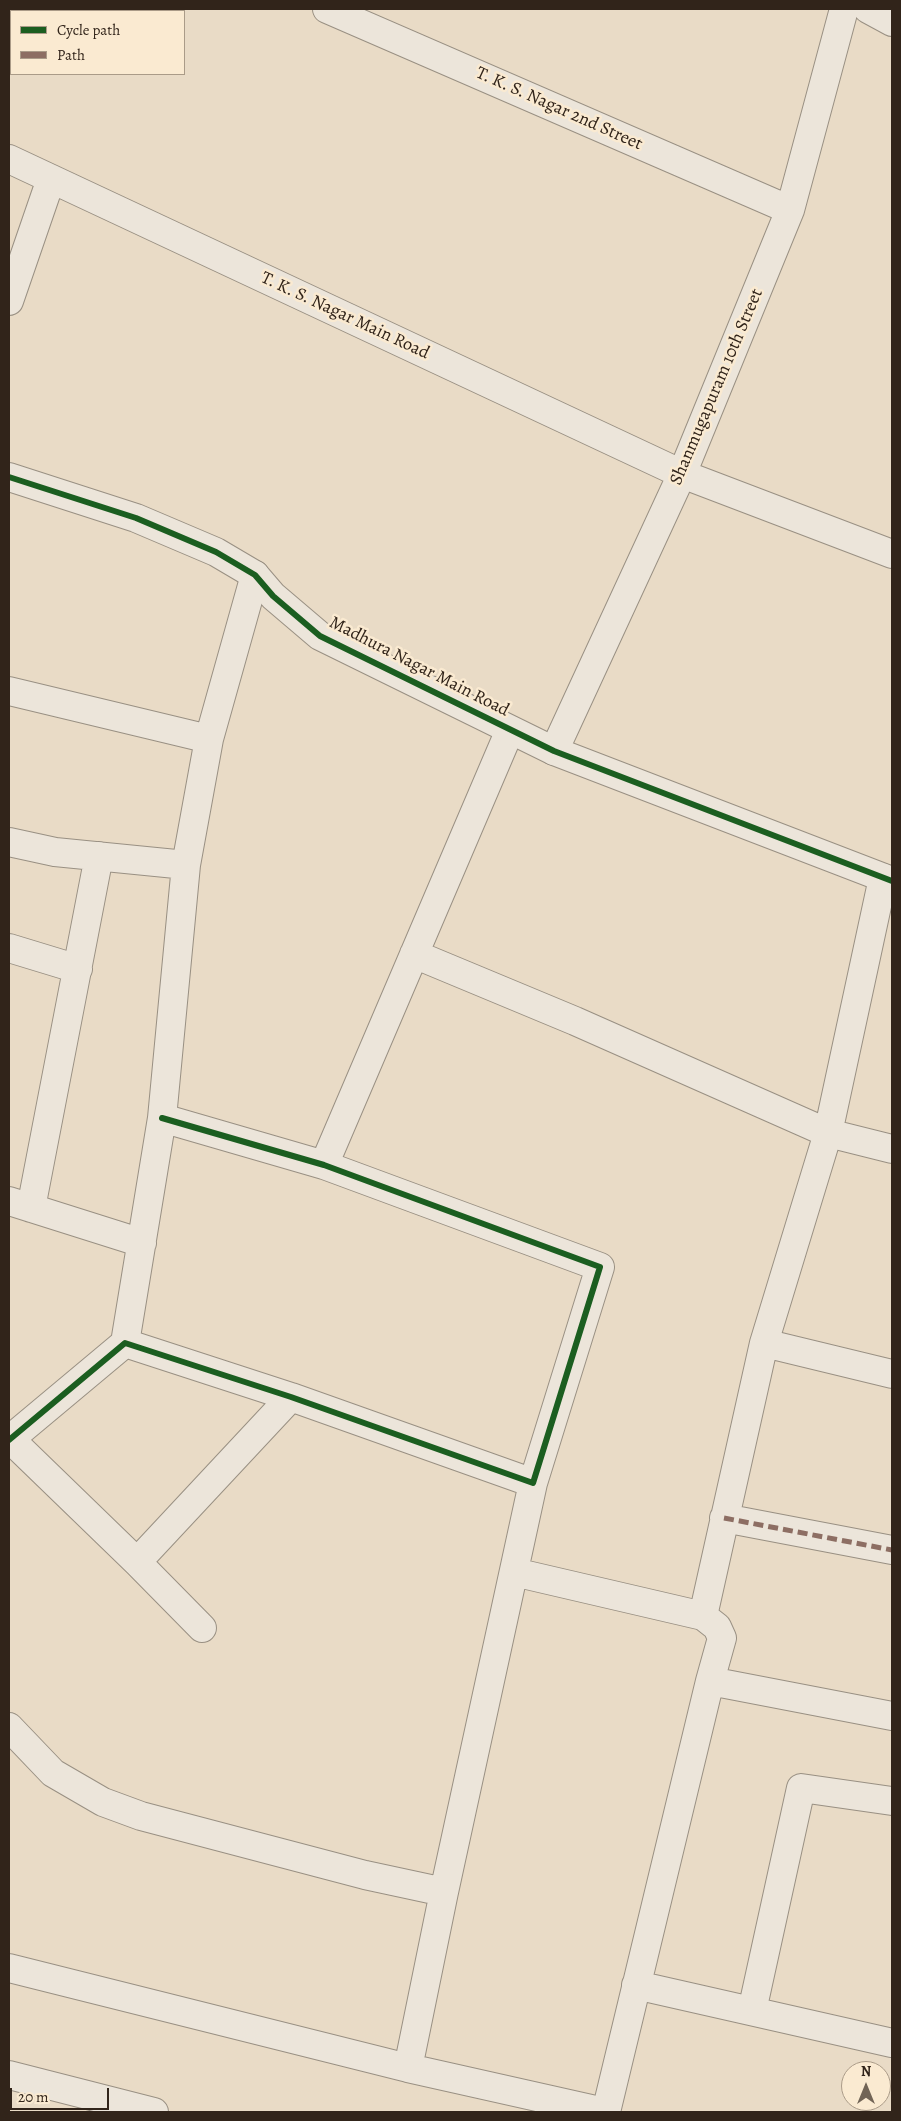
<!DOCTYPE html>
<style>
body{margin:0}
#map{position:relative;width:901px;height:2121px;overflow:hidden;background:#e9dbc6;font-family:Alegreya,serif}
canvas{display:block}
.frame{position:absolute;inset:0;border:10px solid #31241a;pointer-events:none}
.legend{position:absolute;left:10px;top:10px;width:175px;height:65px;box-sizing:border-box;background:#faead1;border:1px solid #aa9b88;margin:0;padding:6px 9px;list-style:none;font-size:15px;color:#31241a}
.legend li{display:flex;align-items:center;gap:10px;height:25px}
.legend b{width:25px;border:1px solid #aa9b88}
.north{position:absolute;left:841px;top:2061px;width:50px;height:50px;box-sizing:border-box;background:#faead1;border:1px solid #aa9b88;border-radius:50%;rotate:0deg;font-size:14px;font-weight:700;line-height:20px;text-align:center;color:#31241a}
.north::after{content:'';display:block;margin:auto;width:18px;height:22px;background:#716456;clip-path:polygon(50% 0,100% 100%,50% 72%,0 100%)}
.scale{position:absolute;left:10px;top:2088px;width:99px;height:22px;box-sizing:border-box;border:2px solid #31241a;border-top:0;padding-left:6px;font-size:15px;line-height:18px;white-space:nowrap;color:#31241a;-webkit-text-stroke:4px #faead1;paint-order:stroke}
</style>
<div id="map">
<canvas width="901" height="2121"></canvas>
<div class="frame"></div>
<ul class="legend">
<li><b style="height:6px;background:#1b5e20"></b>Cycle path</li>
<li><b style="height:6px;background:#8d6e63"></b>Path</li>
</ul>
<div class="north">N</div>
<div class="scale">20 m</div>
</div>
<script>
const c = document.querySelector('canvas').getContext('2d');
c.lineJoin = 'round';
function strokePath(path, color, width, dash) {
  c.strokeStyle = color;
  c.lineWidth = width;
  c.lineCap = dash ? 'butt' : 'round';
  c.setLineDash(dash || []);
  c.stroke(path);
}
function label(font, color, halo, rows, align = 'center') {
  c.font = font + ' Alegreya,serif';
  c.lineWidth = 5;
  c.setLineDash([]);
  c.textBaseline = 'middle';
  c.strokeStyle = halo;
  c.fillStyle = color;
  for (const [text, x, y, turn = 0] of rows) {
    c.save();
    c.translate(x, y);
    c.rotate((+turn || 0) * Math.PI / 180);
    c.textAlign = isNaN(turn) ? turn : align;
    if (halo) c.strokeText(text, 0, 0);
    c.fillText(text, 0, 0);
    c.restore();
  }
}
const minor = new Path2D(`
 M327,9l463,201
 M868,9l24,13
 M9,159l673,315 210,80
 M9,301l42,-122
 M9,691l200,48
 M554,751l128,-277 108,-264 54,-201
 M9,842l46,10 131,13
 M9,948l69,21
 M414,954l161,67 253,112 64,16
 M324,1165l186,-435
 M9,1201l133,42
 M31,1208l68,-352
 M125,1343l37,-225 24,-253 23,-126 46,-164
 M764,1343l128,31
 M9,1438l128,124 65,66
 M9,1440l116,-97 166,54 242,86 67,-216 -276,-102 -162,-47
 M724,1518l168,32
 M137,1562l154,-165
 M514,1572l189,44 14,11 5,11 -12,43 182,35
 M703,1616l61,-273 64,-210 55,-255
 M9,1727l44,46 50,29 38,14 224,59 79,17 89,-409
 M9,1968l399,100 36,-176
 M636,1985l256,58
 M752,2011l49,-223 91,13
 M408,2068l196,44
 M9,2075l145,37
 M606,2112l104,-431`);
const tertiary = new Path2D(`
 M9,477l127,41 80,34 39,23 18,21 47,40 234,115 338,130`);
strokePath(minor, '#999083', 30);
strokePath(tertiary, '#999083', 30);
strokePath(minor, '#ece5da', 28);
strokePath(tertiary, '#ece5da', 28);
strokePath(new Path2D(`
 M724,1518l168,32`), '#8d6e63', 5, [10, 5]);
strokePath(new Path2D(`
 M9,477l127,41 80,34 39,23 18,21 47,40 234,115 338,130
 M9,1440l116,-97 166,54 242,86 67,-216 -276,-102 -162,-47`), '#1b5e20', 6);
label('18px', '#31241a', '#faead1', [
 ["T. K. S. Nagar 2nd Street",559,109,24],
 ["T. K. S. Nagar Main Road",345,316,25],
 ["Shanmugapuram 10th Street",717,387,-67],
 ["Madhura Nagar Main Road",419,667,27]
]);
</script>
